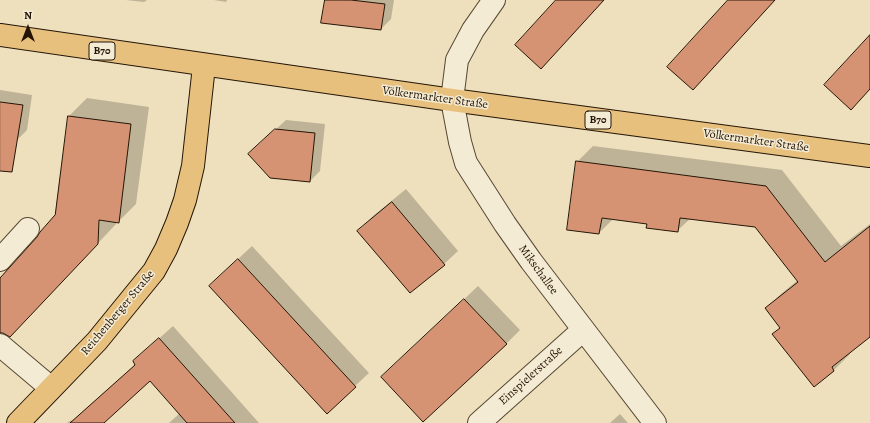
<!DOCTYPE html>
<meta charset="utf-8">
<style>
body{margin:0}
#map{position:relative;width:870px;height:423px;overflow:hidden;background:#eee0bd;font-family:Alegreya,serif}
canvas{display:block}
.north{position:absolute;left:8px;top:8px;width:40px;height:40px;-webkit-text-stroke:3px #f4ebd4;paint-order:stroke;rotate:0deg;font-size:11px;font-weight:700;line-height:16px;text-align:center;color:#241506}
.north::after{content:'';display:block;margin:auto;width:14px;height:18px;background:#241506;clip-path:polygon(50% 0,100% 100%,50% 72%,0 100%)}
</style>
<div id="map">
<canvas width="870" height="423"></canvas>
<div class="north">N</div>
</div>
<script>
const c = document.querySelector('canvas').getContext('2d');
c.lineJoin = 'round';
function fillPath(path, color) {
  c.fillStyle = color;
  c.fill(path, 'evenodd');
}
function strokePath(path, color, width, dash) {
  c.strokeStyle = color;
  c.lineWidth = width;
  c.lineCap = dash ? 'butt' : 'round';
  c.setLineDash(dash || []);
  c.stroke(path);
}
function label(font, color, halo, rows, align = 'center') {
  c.font = font + ' Alegreya,serif';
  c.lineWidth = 3;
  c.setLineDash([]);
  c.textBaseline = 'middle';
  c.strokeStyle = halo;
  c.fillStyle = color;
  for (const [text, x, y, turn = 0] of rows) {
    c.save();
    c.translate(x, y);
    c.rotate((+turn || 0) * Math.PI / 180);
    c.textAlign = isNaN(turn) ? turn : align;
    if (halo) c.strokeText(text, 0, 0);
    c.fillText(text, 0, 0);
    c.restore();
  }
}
fillPath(new Path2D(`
 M126,0h21l-3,2z
 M214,0h13l-1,2z
 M326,0h68l-3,19 -10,10z
 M557,0h47l-63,68z
 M730,0h45l-82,88z
 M0,90l32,5 -5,35 -10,10 -17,-2z
 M87,98l62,9 -13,97 -18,18h-2v2l-88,94 -28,14v-52l56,-65 13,-99z
 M286,120l39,4 -5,47 -10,10 -50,-37z
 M593,146l189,24 59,76 29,-22v112l-21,17 1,1 -16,16 -20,15 -40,-51 7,-7 -15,-19 16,-15 16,-13 -42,-54 -65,-8 -14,13 -29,-8 -35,-4 -14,14 -22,-71z
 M406,189l52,62 -14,13 -85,-33 13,-14z
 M252,246l117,127 -14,13 -131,-114z
 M478,286l42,44 -14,14 -124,33z
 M173,326l86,97h-90l11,-10 -30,-33 -48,43h-35l4,-3 1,1 64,-57 -2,-3z
 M620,414l8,9h-18z`), '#0003');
const building = new Path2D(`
 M325,0h26l34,4 -4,26 -60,-7z
 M556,0h48l-63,69 -26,-24z
 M728,0h47l-82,90 -26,-23z
 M870,35v54l-19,21 -27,-25z
 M0,102l23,3 -11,67 -12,-1z
 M68,116l63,8 -12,99 -20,-3 -1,24 -88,93 -7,-4h-3v-55l37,-41 3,-5 15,-17z
 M275,129l40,4 -5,49 -40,-4 -22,-24z
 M576,161l190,25 59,76 45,-36v111l-38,30 2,4 -20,16 -42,-53 8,-6 -15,-20 33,-26 -43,-55 -75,-9 -2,14 -32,-4 1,-4 -45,-6 -3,16 -32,-4z
 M392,202l53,63 -35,28 -53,-62z
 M238,259l118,128 -29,27 -118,-128z
 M464,299l43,45 -84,78 -42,-45z
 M159,338l76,85h-48l-37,-42 -46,42h-34l65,-58 -2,-4z`);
fillPath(building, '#d69373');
strokePath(building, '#241506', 1);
const minor = new Path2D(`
 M494,0l-21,30 -16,30 -5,40 8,42 6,21 39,61 26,37 124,162
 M0,260l28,-31
 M0,345l51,43
 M479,423l104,-93`);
const major = new Path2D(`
 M0,35l452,65 418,56
 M18,423l79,-82 57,-70 12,-22 11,-26 8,-23 8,-34 11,-100`);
strokePath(minor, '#564834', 24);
strokePath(major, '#241506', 24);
strokePath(minor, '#f4ebd4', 22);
strokePath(major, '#e7c07e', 22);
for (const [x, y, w] of [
 [102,51,26],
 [598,120,26]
]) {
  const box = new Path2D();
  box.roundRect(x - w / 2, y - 9, w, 18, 3);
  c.fillStyle = '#f4ebd4';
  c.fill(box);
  strokePath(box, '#241506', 1);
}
label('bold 11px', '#241506', null, [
 ["B70",102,51],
 ["B70",598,120]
]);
label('12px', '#241506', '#f4ebd4', [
 ["Völkermarkter Straße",435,98,8],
 ["Völkermarkter Straße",756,141,8],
 ["Mikschallee",538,270,54],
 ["Reichenberger Straße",118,313,-50],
 ["Einspielerstraße",531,376,-42]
]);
</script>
